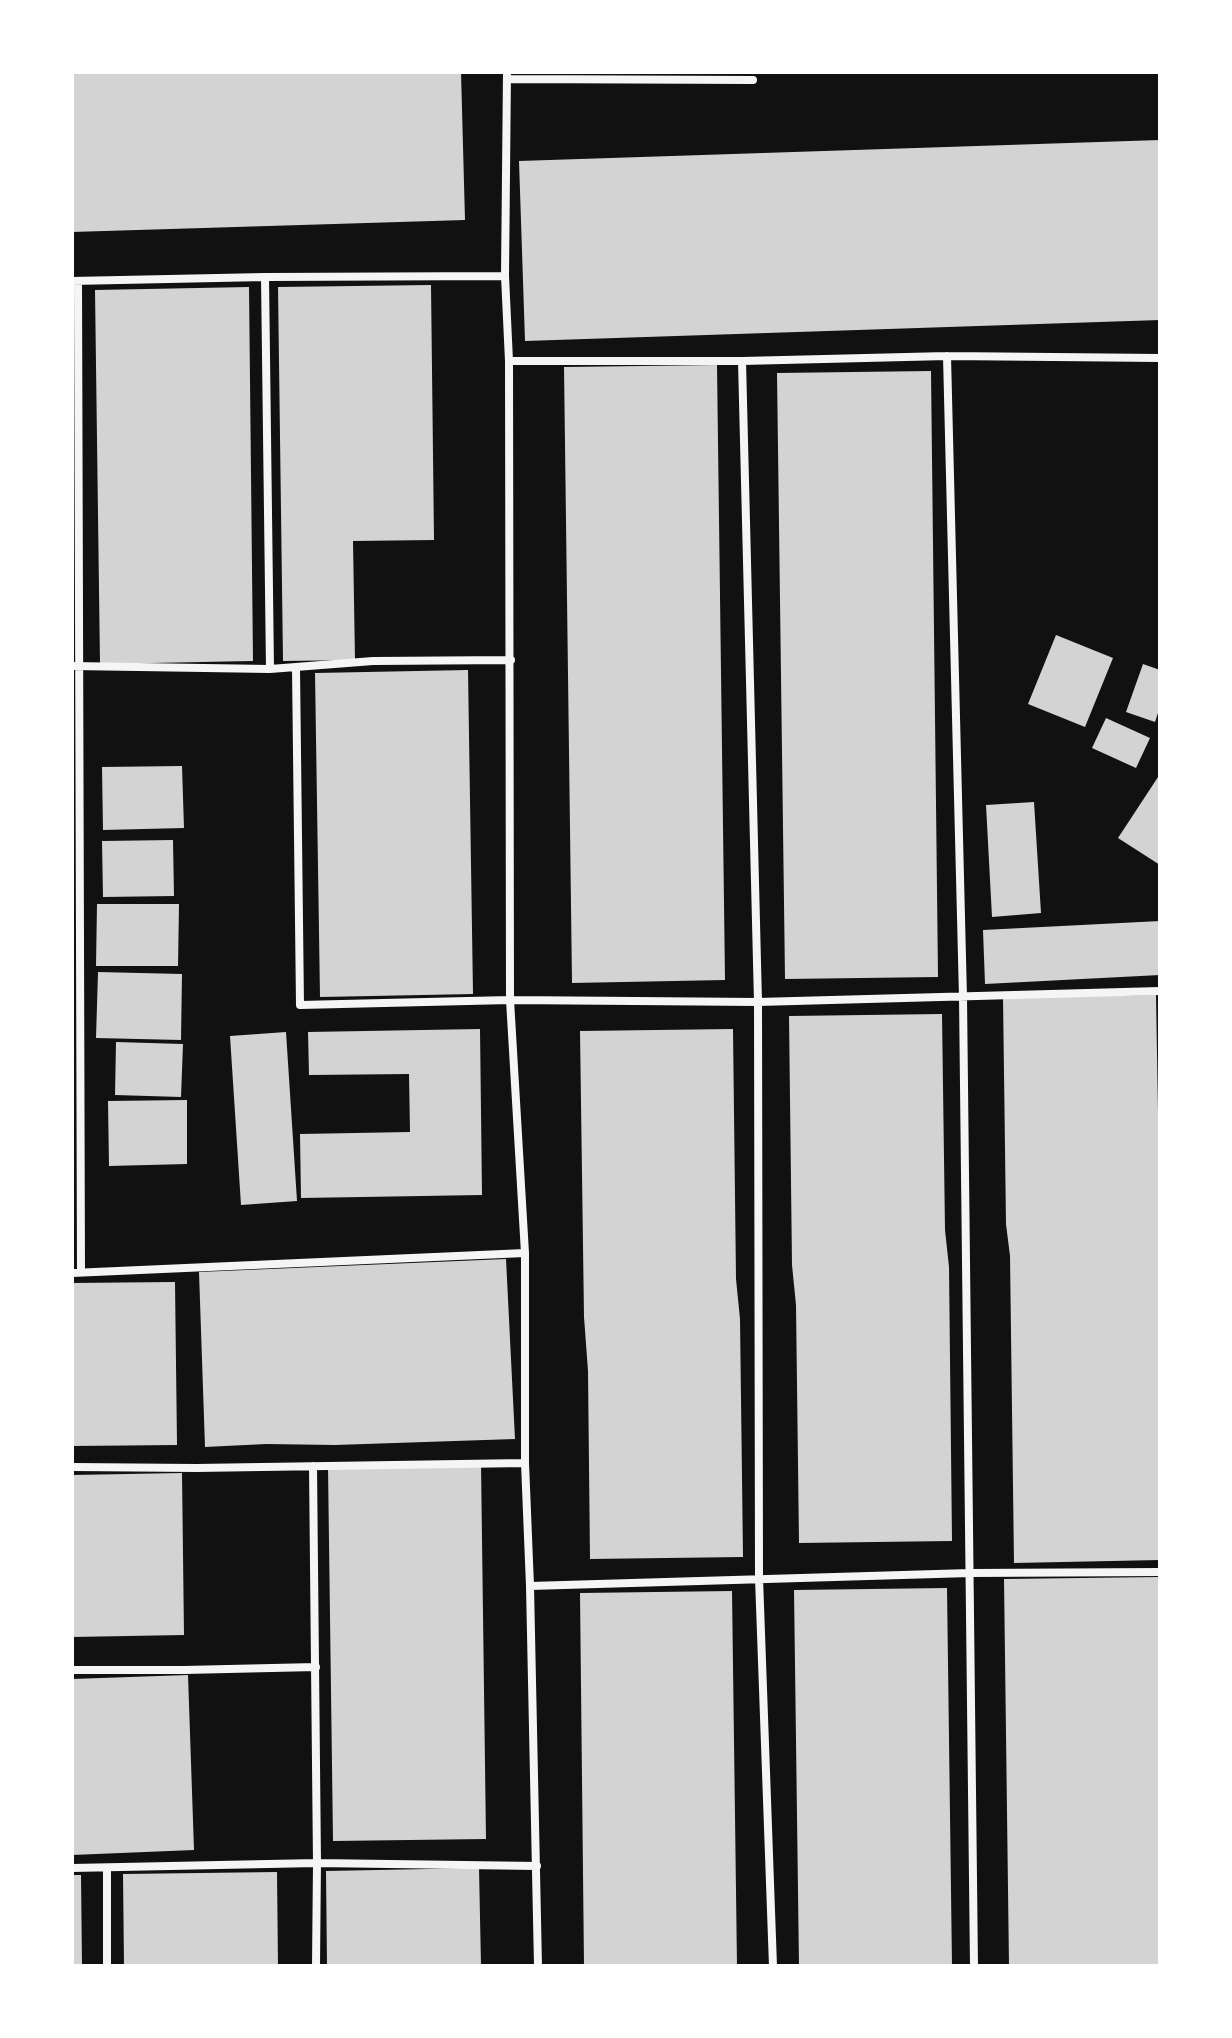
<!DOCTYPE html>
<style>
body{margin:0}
#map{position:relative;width:1232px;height:2038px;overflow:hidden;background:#111;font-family:"Archivo Narrow",sans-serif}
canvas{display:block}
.frame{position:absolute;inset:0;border:74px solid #fff;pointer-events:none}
</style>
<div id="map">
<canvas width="1232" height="2038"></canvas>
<div class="frame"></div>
</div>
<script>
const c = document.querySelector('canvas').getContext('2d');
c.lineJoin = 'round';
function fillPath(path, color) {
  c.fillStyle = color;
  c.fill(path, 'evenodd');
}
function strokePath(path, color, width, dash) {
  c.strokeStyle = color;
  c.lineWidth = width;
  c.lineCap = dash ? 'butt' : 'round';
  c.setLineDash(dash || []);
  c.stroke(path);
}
fillPath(new Path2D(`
 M72,72h389l4,148 -393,12z
 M1160,140v180l-635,21 -6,-180z
 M431,285l3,255 -81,1 2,119 -72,1 -5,-374z
 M249,287l4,374 -153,3 -5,-374z
 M717,365l8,615 -153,3 -8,-616z
 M931,371l7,606 -153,2 -8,-606z
 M1056,635l57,23 -28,69 -57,-23z
 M1143,664l17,6v37l-5,15 -29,-10z
 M468,670l5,324 -153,3 -5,-324z
 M1106,718l44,20 -14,30 -44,-20z
 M182,766l2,62 -81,2 -1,-63z
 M1160,774v91l-42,-27z
 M1034,802l7,111 -49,4 -6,-112z
 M173,840l1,56 -71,1 -1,-56z
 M97,904h82l-1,62h-82z
 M1160,921v54l-175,9 -2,-54z
 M98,972l84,2 -1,66 -85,-2z
 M1156,995l4,233v332l-146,3 -4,-307 -4,-32 -3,-227z
 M942,1014l3,216 4,37 3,274 -153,2 -3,-238 -4,-40 -3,-249z
 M480,1029l2,166 -181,3 -1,-64 110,-2 -1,-58 -100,1 -1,-43z
 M733,1029l3,250 4,40 3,238 -153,2 -2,-188 -4,-54 -4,-286z
 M286,1032l11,169 -56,4 -11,-169z
 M116,1042l67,2 -2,53 -66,-2z
 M187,1100v64l-78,2 -1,-65z
 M506,1259l9,180 -180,6 -69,-1 -61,3 -6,-175z
 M175,1282l2,163 -105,1v-163z
 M481,1464l5,375 -153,2 -5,-374z
 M182,1473l2,162 -112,2v-162z
 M1158,1577l2,389h-151l-5,-387z
 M947,1588l5,378h-153l-5,-376z
 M732,1591l5,375h-153l-4,-373z
 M188,1675l6,175 -122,5v-176z
 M479,1868l2,98h-154l-1,-95z
 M277,1872l1,94h-154l-1,-92z
 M72,1875h9l1,91h-10z`), '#d3d3d3');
strokePath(new Path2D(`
 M507,72l-2,204 4,85 1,639 15,253v210l5,123 8,380
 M507,79l246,1
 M265,277l5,392
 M72,281l193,-4 240,-1
 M78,281l3,991
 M947,356l16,641 11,969
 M509,361h233l205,-5 213,2
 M742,361l16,641 1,576 14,388
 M72,666l198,3 103,-8 138,-1
 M296,668l4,337 210,-5 248,2 402,-11
 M72,1273l453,-20
 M313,1466l4,397 -1,103
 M72,1467l124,1 329,-5
 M530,1586l440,-13 190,-1
 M72,1670h112l132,-3
 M72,1868l245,-5 220,3
 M107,1868v98`), '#f5f5f5', 8);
</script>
